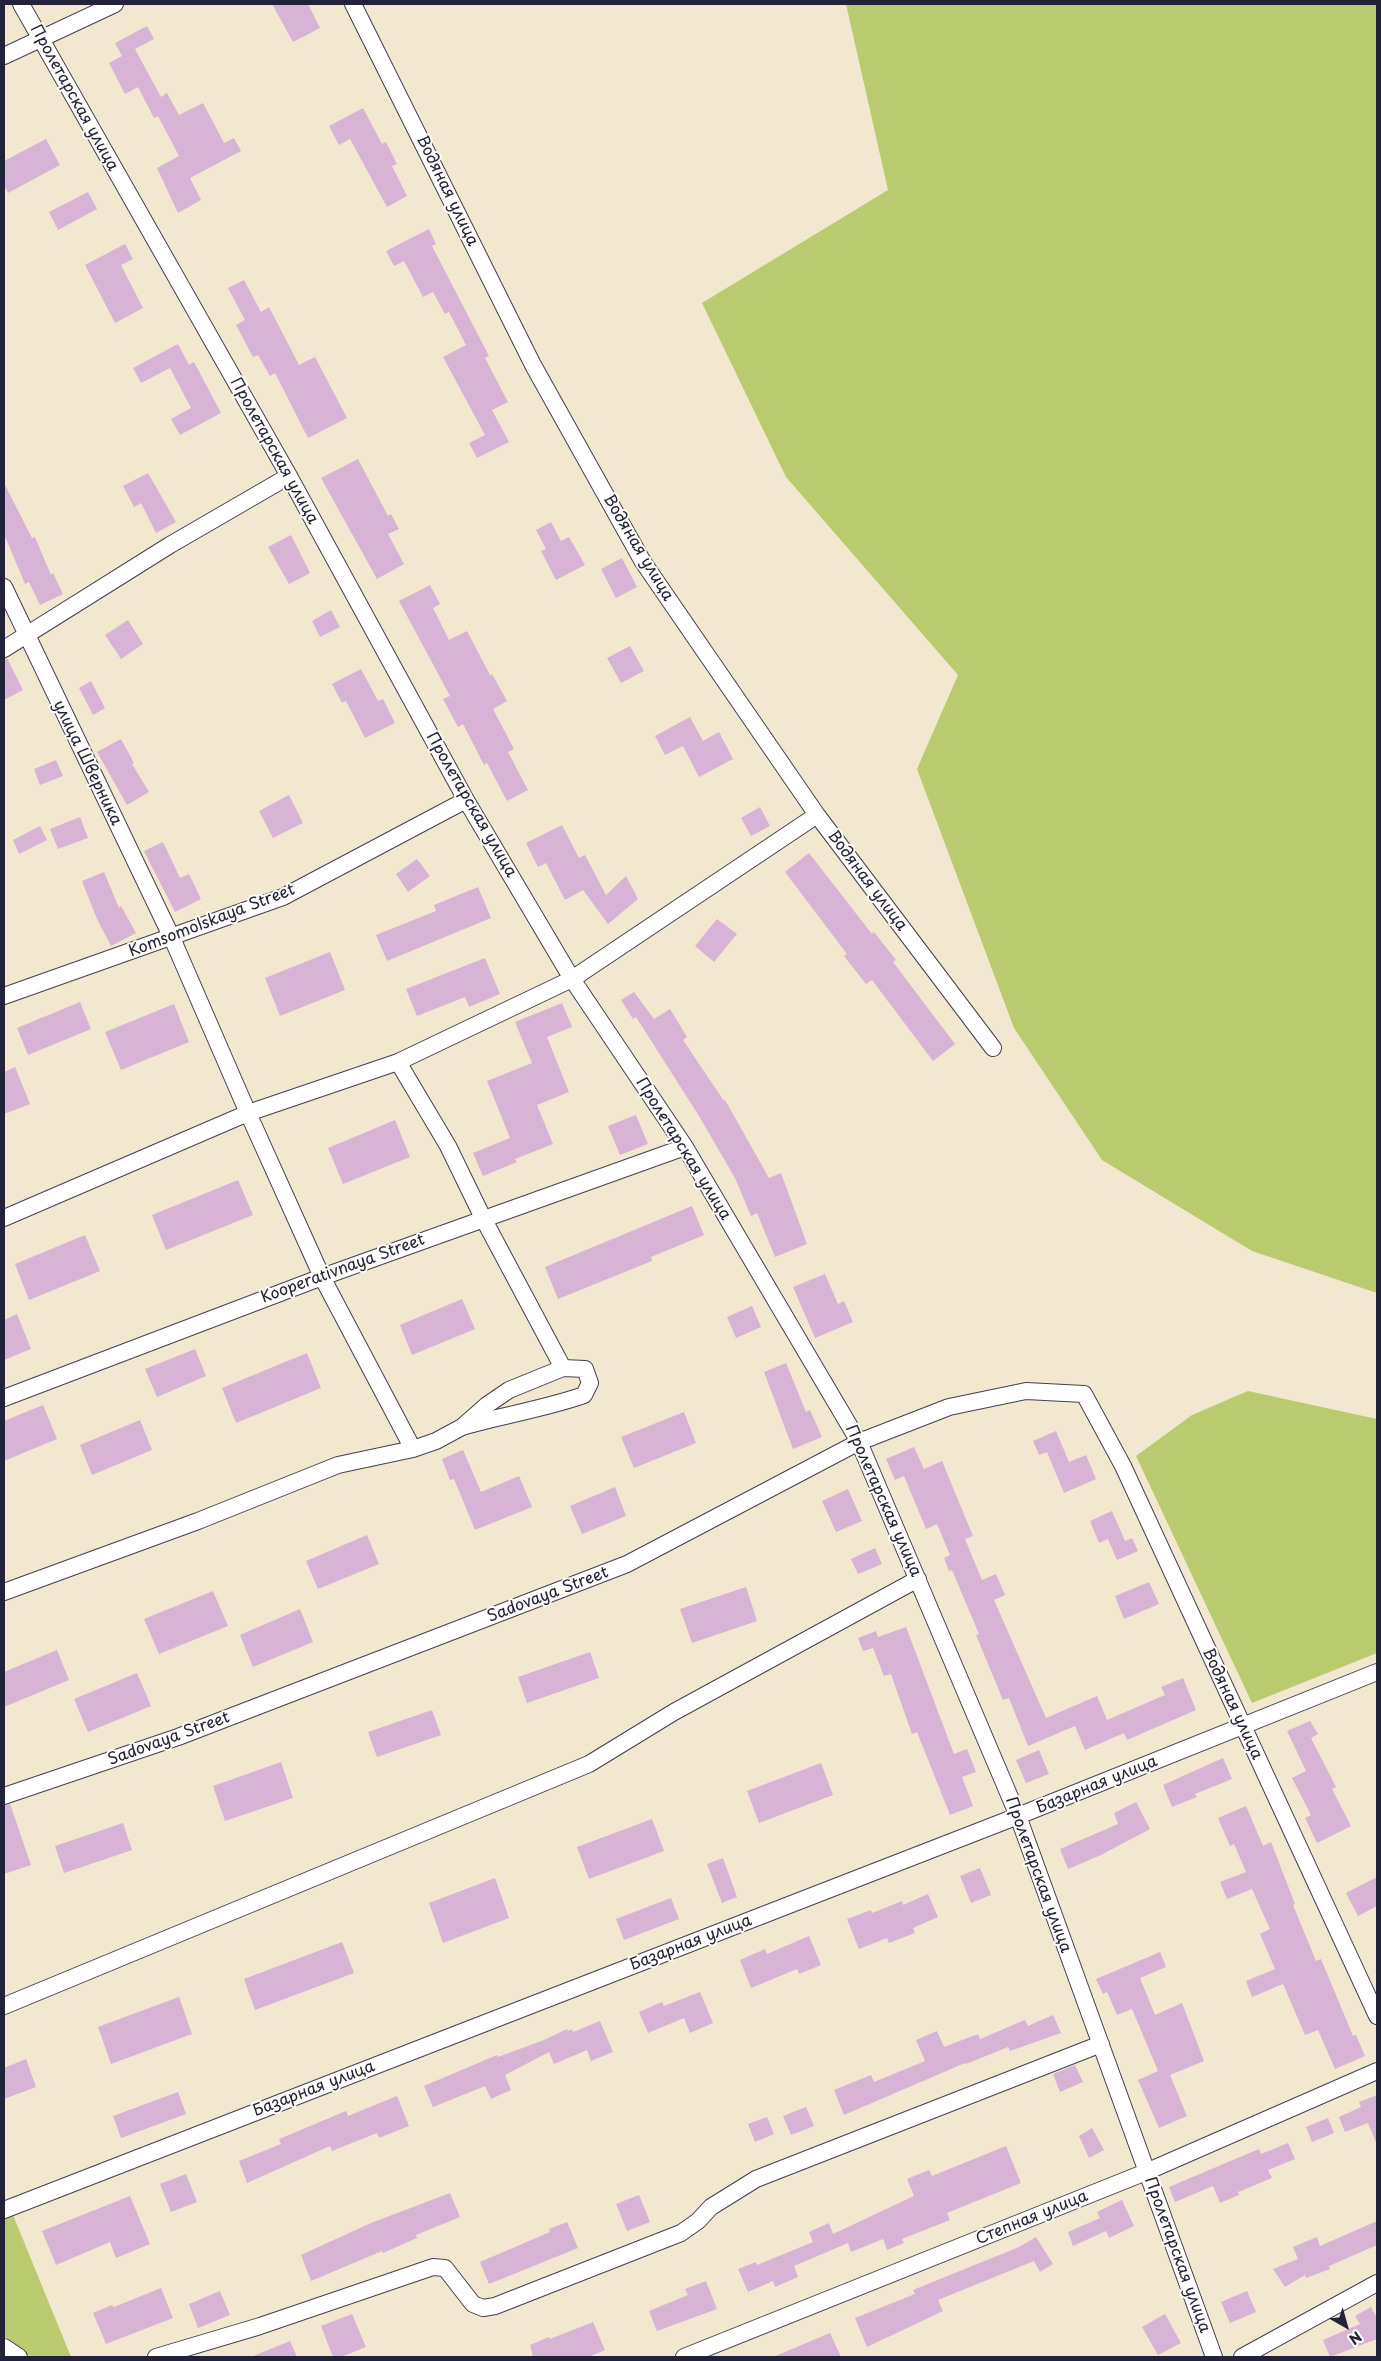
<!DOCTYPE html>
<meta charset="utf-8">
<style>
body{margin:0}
#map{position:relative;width:1381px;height:2361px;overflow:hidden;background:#f2e8cf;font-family:"Playpen Sans",sans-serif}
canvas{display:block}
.frame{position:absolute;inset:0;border:5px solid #22223b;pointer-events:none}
.north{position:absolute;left:1321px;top:2301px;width:50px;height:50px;-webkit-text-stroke:4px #fdfcf7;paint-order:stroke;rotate:142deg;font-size:14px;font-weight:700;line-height:20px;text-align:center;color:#22223b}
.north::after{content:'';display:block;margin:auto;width:18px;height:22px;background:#22223b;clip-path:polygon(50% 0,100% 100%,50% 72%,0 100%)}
</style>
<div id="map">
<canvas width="1381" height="2361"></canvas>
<div class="frame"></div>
<div class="north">N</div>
</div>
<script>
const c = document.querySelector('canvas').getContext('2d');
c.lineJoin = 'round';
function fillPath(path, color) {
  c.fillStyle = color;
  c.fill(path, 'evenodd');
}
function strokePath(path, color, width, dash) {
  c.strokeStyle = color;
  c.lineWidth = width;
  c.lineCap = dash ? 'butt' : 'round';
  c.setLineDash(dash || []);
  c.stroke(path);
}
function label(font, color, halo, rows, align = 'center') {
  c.font = font + ' "Playpen Sans",sans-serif';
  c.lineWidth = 4;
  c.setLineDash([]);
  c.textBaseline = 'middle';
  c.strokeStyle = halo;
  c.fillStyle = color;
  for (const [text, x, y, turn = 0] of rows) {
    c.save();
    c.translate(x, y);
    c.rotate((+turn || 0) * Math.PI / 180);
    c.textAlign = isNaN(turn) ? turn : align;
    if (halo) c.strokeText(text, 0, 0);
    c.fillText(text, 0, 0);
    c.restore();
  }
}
fillPath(new Path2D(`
 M846,4h531v1289l-125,-42 -150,-91 -88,-132 -97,-259 41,-94 -172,-198 -84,-174 186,-113z
 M1248,1391l129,28v234l-125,50 -116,-247 56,-41z
 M13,2215l58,142h-35l-9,-2 -23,-19v-117z`), '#b9cb6e');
fillPath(new Path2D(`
 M272,4h36l12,24 -27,14z
 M147,26l7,13 -19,10 26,48 6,-4 12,22 24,-12 21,40 10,-5 7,13 -51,27 11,22 -23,13 -21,-45 22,-12 -21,-40 -4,2 -16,-31 -13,7 -16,-31 13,-7 -7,-13z
 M363,108l19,36 4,-2 11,22 -5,2 15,30 -20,11 -37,-68 -11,6 -10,-19z
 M46,139l14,26 -52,28 -4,-8v-24z
 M88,192l9,17 -39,21 -9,-18z
 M429,229l7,15 -4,2 57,110 -4,2 23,44 -16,8 17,32 -32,16 -8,-15 16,-8 -42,-78 23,-12 -17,-33 -4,2 -12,-22 -10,5 -19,-36 -10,5 -8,-15z
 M125,244l8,15 -12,6 22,43 -28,15 -30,-58z
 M244,280l17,32 8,-5 30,58 16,-8 32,61 -39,20 -33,-65 -5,3 -12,-21 -5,2 -17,-32 9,-5 -17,-32z
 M178,344l11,21 5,-3 27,51 -41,22 -9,-16 20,-11 -21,-40 -29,15 -8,-15z
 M358,459l30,57 3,-2 8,15 -11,5 16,30 -27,15 -56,-101z
 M148,473l28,49 -20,11 -15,-30 -7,4 -11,-21z
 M4,483l28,55 3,-1 16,38 2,-2 10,21 -23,11 -11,-23 -4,2 -21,-50z
 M551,522l10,19 8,-4 16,28 -29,15 -15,-29 5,-2 -10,-19z
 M291,535l19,38 -21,11 -21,-37z
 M622,558l15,29 -21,11 -15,-29z
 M430,585l10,19 -7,4 16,32 18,-9 23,44 2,-1 15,27 -14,8 21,40 -6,3 20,38 -21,11 -20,-38 -3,2 -21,-41 -5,3 -15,-28 7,-3 -51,-95z
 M331,610l9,17 -20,10 -8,-16z
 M128,620l15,24 -22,15 -16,-24z
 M630,646l14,25 -23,12 -14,-25z
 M7,658l16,32 -19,10v-41z
 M361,669l17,32 5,-2 12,24 -30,15 -19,-37 -4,2 -10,-19z
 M91,681l14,27 -12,7 -14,-27z
 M690,717l13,24 16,-9 14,27 -34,18 -16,-31 -18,9 -10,-19z
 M121,739l13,24 -2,1 17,28 -22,13 -30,-53z
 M56,760l7,16 -23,9 -6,-16z
 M289,795l14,28 -30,15 -14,-27z
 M760,807l10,19 -19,10 -10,-18z
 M80,817l8,21 -30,11 -8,-20z
 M562,825l17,33 6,-3 21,40 20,-19 12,23 -30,25 -25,-34 -18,10 -19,-37 -8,4 -12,-24z
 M40,826l7,14 -28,14 -6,-14z
 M163,842l17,36 9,-4 12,25 -26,13 -31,-61z
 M809,853l63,81 2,-2 22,28 -3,2 62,82 -22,17 -61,-81 -6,4 -22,-28 3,-2 -62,-82z
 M417,859l13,17 -22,16 -12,-18z
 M104,872l15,36 2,-2 15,27 -25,13 -14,-27 -15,-38z
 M478,887l13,31 -104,43 -11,-26 60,-24 -2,-6z
 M717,919l20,15 -23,28 -19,-16z
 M330,952l15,38 -65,26 -15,-38z
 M485,958l15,36 -31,13 -4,-10 -48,19 -11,-27z
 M634,992l20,27 16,-10 17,28 -4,3 41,61 1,-1 44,78 12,-5 26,71 -32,13 -18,-44 -6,3 -16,-38 -36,-62 -63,-99 -3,2 -12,-19z
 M80,1002l11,27 -63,26 -11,-27z
 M562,1003l10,24 -25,10 22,55 -32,13 16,39 -38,15 2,3 -34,14 -10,-23 37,-15 -23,-57 45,-18 -17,-41z
 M174,1004l15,38 -68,28 -16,-38z
 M15,1067l15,37 -26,10v-42z
 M636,1115l12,29 -28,11 -12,-29z
 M395,1120l15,37 -67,27 -15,-36z
 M238,1180l15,35 -87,35 -14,-35z
 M692,1206l12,29 -53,22 1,4 -94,38 -13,-32z
 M85,1235l15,36 -71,29 -14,-36z
 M825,1274l13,30 6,-3 9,21 -38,16 -22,-51z
 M462,1299l13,30 -63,26 -12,-30z
 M752,1306l9,21 -25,11 -9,-21z
 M17,1314l14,35 -27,11v-40z
 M195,1349l11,27 -49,21 -12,-28z
 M307,1353l14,35 -85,35 -14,-35z
 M786,1363l20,49 4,-2 12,27 -29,12 -29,-77z
 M43,1405l14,34 -53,22v-40z
 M684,1412l12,31 -62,25 -13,-31z
 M140,1420l12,30 -60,25 -12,-30z
 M1056,1431l13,31 17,-7 10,24 -32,14 -17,-41 -8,3 -6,-14z
 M914,1447l10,22 18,-8 31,75 -8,3 17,41 14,-6 9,21 -11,5 52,118 51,-22 10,24 58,-25 -4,-8 22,-9 13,32 -69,30 -3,-7 -39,17 -10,-24 -47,20 -19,-48 -6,2 -27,-65 3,-1 -27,-64 -3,1 -5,-13 6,-3 -13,-31 -11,5 -22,-53 -9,4 -9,-21z
 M463,1450l18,42 38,-16 13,31 -57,23 -21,-51 -4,1 -8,-21z
 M615,1487l11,29 -44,18 -12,-28z
 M848,1489l14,32 -26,11 -14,-31z
 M1112,1511l13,30 7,-3 6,13 -21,9 -9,-21 -9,4 -9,-22z
 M367,1535l12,29 -61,25 -12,-28z
 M875,1548l7,16 -24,10 -7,-15z
 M1149,1582l10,22 -35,15 -9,-23z
 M746,1587l11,34 -65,22 -12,-34z
 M213,1591l15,35 -69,28 -15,-35z
 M300,1609l13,33 -60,25 -13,-32z
 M906,1627l48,127 13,-5 9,23 -14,5 11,29 -23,9 -33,-83 -5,2 -21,-60 -7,2 -11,-28 -10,3 -5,-13 18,-7 2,6z
 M57,1650l12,30 -65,27v-35z
 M590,1652l9,26 -72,25 -9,-26z
 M137,1673l14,33 -63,26 -14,-33z
 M432,1710l9,25 -64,22 -9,-25z
 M1310,1721l8,13 -7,4 25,49 -4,2 19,37 -34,17 -12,-25 6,-3 -19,-37 14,-7 -19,-40z
 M1039,1750l10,24 -23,9 -10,-23z
 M1223,1758l9,21 -37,15 2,3 -25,10 -9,-22z
 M281,1762l12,36 -68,23 -12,-35z
 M821,1763l12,32 -74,28 -12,-32z
 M1136,1802l14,27 -49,26 -33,14 -8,-20 58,-25 -4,-11z
 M10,1804l21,61 -27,9v-68z
 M1246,1806l17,40 8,-4 24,62 -2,1 23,56 5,-2 32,77 3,-1 9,21 -30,13 -17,-39 -13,5 -22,-51 -31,13 -6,-16 29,-12 -15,-35 10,-5 -18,-40 -25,10 -7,-17 26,-10 -12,-28 -4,2 -12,-28z
 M652,1819l12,32 -75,28 -12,-32z
 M123,1823l9,27 -68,23 -9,-27z
 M723,1858l14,39 -15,6 -15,-39z
 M980,1868l11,27 -20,8 -11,-27z
 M1377,1877v29l-19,10 -12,-23z
 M495,1878l14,40 -66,25 -14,-40z
 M928,1894l10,23 -25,11 2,5 -26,10 -2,-5 -28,11 -12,-30 24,-9 1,3 30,-12 1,4z
 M671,1898l8,21 -55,21 -8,-21z
 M809,1936l12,29 -22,9 -2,-5 -46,19 -11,-28 25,-11 2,5z
 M342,1942l12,31 -99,37 -11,-31z
 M1160,1952l6,15 -26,11 15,37 27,-12 22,58 -34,14 17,41 -28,12 -21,-48 20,-9 -26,-62 -15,6 -10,-23 -4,2 -7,-15z
 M700,1992l13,31 -23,10 -6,-15 -36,15 -9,-21 23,-10 2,4z
 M179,1997l13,37 -81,30 -13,-37z
 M1053,2015l8,18 -51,18 -2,-4 -42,17 -1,-1 -121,52 -10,-25 37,-15 3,7 51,-21 -9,-21 21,-9 7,16 34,-13 2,5 45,-19 3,6z
 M600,2021l13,31 -22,9 -4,-11 -33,14 -5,-12 -44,23 6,15 -20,9 -6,-13 -52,21 -9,-21 73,-31 1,2 46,-17 23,-11 1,2 4,-2 1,3z
 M26,2059l10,28 -32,12v-31z
 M1075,2065l8,17 -23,10 -7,-18z
 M178,2092l8,22 -65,24 -8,-22z
 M1377,2095v50l-9,-22 -23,9 -6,-15 22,-10 -2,-5z
 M397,2096l12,30 -30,12 -2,-5 -45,18 -2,-5 -83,37 -8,-22 42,-17 -2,-5 67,-28 2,5z
 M806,2107l8,19 -23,9 -8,-19z
 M767,2117l7,17 -19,8 -7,-18z
 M1328,2118l6,15 -22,9 -6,-15z
 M1092,2128l12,22 -15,8 -10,-22z
 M1288,2143l7,16 -27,11 4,8 -34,14 1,3 -19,8 -7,-17 -38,16 -6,-15 90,-38 2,5z
 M1006,2146l15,37 -74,30 3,7 -48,19 2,4 -17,7 -4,-11 -32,13 -3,-9 -54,23 4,11 -23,10 -2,-6 -25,11 -10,-23 18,-7 1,3 56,-23 -4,-10 20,-9 4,11 81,-38 -7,-17 22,-9 3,6z
 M186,2174l11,28 -26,10 -11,-28z
 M450,2193l10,24 -44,18 1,3 -34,15 -1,-2 -71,30 -10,-26 70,-32z
 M639,2195l11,27 -23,9 -11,-27z
 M130,2196l20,48 -34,14 -6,-16 -54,23 -14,-34z
 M1122,2200l12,26 -25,12 -3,-7 -33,15 -5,-14 32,-14 -3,-6z
 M1377,2221v24l-48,21 1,3 -24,9 -1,-3 -20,12 -12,-18 25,-10 -5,-12 24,-10 3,9z
 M567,2222l11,26 -89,36 -9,-22 70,-30 -1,-3z
 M1036,2237l17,27 -13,8 -6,-11 -96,39 5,11 -76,36 -12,-29 60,-24 -2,-4 106,-43z
 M706,2281l11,28 -60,22 -8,-20 39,-16 -3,-6z
 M161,2288l12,30 -67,26 -13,-31 19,-8 2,2z
 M220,2291l10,24 -32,13 -9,-24z
 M1247,2291l9,21 -26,11 -9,-21z
 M1371,2307l6,11v21l-47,18 -7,-17 37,-16 -5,-8z
 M352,2314l14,33 -25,10h-8l-12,-31z
 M1165,2314l16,29 -23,12 -16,-28z
 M593,2322l12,28 -17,7h-55l-3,-12 19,-8 1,2z
 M830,2333l11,24h-68z
 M290,2341l7,16h-46z`), '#d7b3d5');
const street = new Path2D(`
 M21,4l268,472 177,324 106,179 113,168 174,295 159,374 196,541
 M353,4l180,361 110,197 174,253 176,233
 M4,56l111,-52
 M4,587l168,351 76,175 74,164 91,172
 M4,649l166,-104 119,-69
 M4,996l279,-99 183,-97
 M398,1062l50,84 35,72 80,150
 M4,1218l244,-105 150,-51 174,-83 245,-164
 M4,1398l318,-121 363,-130
 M4,1592l194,-71 140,-56 75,-16 23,-8 26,-14 25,-22 22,-15 54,-22 22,1 5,14 -6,12c-40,14 -81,20 -122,32
 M4,1796l174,-59 449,-173 232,-122 90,-35 77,-16 58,3 39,72 254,550
 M4,2006l585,-242 85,-52 244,-133
 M4,2210l1014,-394 359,-144
 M4,2347l15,10
 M156,2357l104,-31 173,-59 12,1 28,36 10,4 12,-2 186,-73 17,-12 13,-14 45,-28 345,-135
 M684,2357l462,-185 231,-101
 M1242,2357l135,-74`);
strokePath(street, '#414051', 18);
strokePath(street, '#fff', 16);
label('16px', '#22223b', '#fdfcf7', [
 ["Пролетарская улица",74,98,61],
 ["Водяная улица",447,191,64],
 ["Пролетарская улица",274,451,61],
 ["Водяная улица",638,548,59],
 ["улица Шверника",87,763,64],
 ["Пролетарская улица",471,805,60],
 ["Водяная улица",867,881,53],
 ["Komsomolskaya Street",212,921,-21],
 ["Пролетарская улица",683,1149,58],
 ["Kooperativnaya Street",343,1269,-20],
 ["Пролетарская улица",883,1501,66],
 ["Sadovaya Street",548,1595,-21],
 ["Водяная улица",1232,1704,65],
 ["Sadovaya Street",169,1739,-20],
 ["Базарная улица",1097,1785,-22],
 ["Пролетарская улица",1038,1875,70],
 ["Базарная улица",691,1943,-21],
 ["Базарная улица",314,2089,-21],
 ["Степная улица",1032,2218,-22],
 ["Пролетарская улица",1177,2255,70]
]);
</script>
